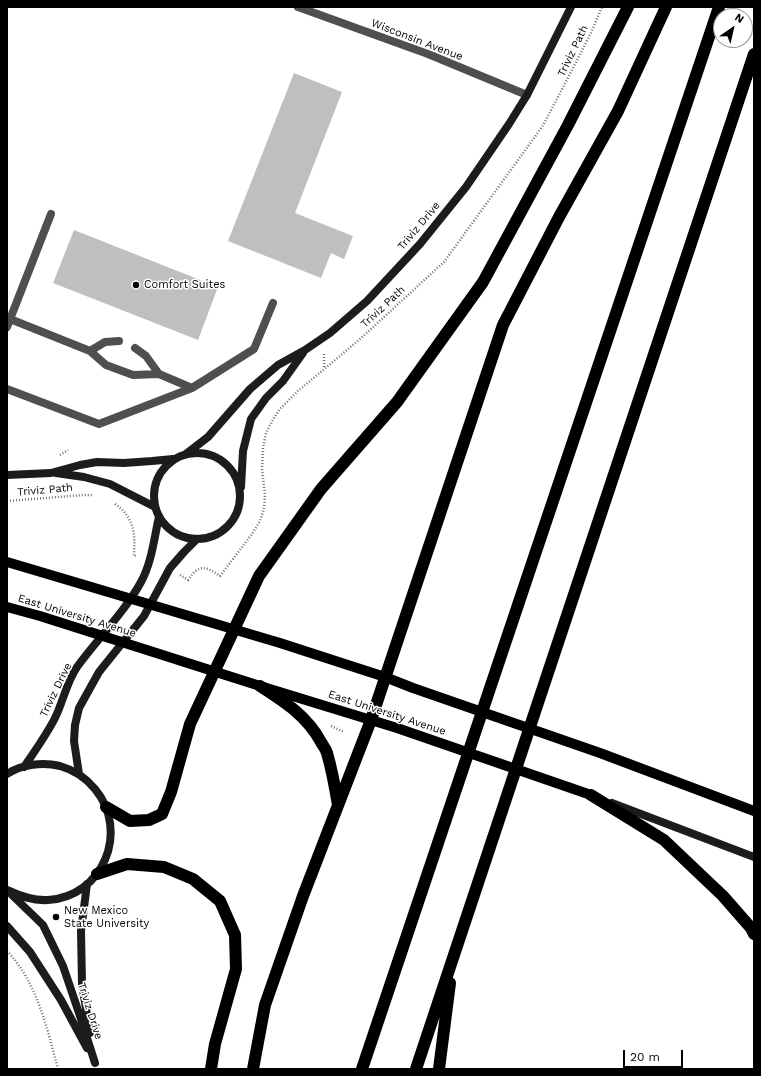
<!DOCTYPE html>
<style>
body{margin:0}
#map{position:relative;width:761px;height:1076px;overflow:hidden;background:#fff;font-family:"Work Sans",sans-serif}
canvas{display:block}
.frame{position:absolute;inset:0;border:8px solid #000;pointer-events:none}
.north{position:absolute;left:713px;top:8px;width:40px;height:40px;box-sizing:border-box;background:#fff;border:1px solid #999;border-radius:50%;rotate:34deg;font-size:11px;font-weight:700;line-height:16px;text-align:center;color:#000}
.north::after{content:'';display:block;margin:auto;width:14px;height:18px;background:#000;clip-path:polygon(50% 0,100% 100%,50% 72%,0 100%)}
.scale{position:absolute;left:623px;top:1050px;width:60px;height:18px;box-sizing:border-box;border:2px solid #000;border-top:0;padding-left:5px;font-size:12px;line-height:14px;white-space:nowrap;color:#000;-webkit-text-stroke:3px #fff;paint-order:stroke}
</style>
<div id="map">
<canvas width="761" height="1076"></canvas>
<div class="frame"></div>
<div class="north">N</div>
<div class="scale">20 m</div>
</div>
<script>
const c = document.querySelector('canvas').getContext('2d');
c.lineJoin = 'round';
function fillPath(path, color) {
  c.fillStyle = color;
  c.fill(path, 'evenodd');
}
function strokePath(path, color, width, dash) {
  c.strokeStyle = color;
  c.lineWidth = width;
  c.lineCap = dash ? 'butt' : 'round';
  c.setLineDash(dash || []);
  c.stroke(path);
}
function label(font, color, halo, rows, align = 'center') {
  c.font = font + ' "Work Sans",sans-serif';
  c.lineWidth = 3;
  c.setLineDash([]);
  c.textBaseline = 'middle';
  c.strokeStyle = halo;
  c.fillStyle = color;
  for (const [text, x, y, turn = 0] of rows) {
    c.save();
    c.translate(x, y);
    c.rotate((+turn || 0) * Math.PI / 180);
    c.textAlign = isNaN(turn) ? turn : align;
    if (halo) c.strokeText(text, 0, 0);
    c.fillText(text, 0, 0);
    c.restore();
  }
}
fillPath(new Path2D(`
 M294,73l48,19 -47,121 58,23 -9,23 -13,-6 -10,25 -93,-37z
 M74,230l144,57 -20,53 -145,-57z`), '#bfbfbf');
strokePath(new Path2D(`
 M324,354v15
 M60,455l8,-5
 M7,501l77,-6h8
 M115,504c20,14 20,30 19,52h2
 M180,575l8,5c11,-16 17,-14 32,-4l32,-42 8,-13 4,-12 1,-14 -3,-26 1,-21 3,-15 6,-12 8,-12 18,-18 61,-51 85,-78 98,-135 15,-28 34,-66 11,-26
 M331,726l13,6
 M7,951c30,31 40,77 51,118`), '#717171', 2.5, [1, 2]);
strokePath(new Path2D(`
 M10,319l80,32 16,14 27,10 26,-1 33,14 62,-39 19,-46
 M7,327l44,-113
 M135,348l11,8 13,18
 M90,351l15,-9 14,-1
 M7,389l92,35 93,-36`), '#4f4f4f', 8);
strokePath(new Path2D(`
 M298,7l130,47 99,41`), '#4f4f4f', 8);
strokePath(new Path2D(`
 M154 496a43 43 0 1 1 86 0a43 43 0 1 1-86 0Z
 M186,454l22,-17 42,-48 28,-24 27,-15 25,-17 37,-32 53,-57 46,-57 43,-63 18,-29 44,-88
 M56,473l28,4 26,7 45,23
 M7,475l44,-2 29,-8 17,-3 27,1 28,-2 21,-2
 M241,487l2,-36 8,-32 15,-21 17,-17 20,-28
 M24,767c10,-15 21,-30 30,-47 9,-17 12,-37 23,-53 21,-29 47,-54 64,-85 11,-20 13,-44 18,-65
 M7,774c15,-10 36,-12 53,-8 14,4 26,12 35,23 35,42 8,108 -47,111 -15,1 -28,-4 -41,-10
 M79,774l-5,-33 1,-16 4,-17 20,-36 45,-56 26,-48 14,-16 13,-13
 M612,803l142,54
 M87,884l-6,47 1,53 8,49
 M12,895l31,30 20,41 17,50 15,47
 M7,926l23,26 31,48 26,48`), '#1c1c1c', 8);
strokePath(new Path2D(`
 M7,562l273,81 105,34 28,11 187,65 154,58
 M7,607l33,9 220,70 137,42 194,67`), '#000', 10);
strokePath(new Path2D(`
 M260,686c25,16 47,30 61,56 2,4 5,7 6,11 5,17 8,34 11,52
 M591,795l73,45 59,56 28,32 3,6
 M106,807l24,14 19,-1 13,-6 9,-22 19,-68 69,-148 62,-87 76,-87 86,-120 85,-157 60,-118
 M97,874l30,-10 37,3 29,12 27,22 15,34 1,34 -21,75 -4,25
 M253,1069l12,-64 38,-109 68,-176 132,-395 56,-108 59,-106 48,-104
 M362,1069l357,-1062
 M416,1069l338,-1015
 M439,1069l11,-86`), '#000', 12);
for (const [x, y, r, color] of [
 [136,285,4,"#000"],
 [56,917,4,"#000"]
]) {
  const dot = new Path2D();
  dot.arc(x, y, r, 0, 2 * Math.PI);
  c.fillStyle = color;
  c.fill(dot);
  strokePath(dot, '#fff', 1.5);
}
label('11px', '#000', '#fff', [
 ["Wisconsin Avenue",417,40,21],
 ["Triviz Path",573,51,-64],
 ["Triviz Drive",419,226,-50],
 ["Triviz Path",383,307,-43],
 ["Triviz Path",45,490,-5],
 ["East University Avenue",77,616,17],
 ["Triviz Drive",56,690,-64],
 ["East University Avenue",387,713,18],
 ["Triviz Drive",90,1011,72]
]);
label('11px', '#000', '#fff', [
 ["Comfort Suites",144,285],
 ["New Mexico",64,911],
 ["State University",64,924]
], 'left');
</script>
